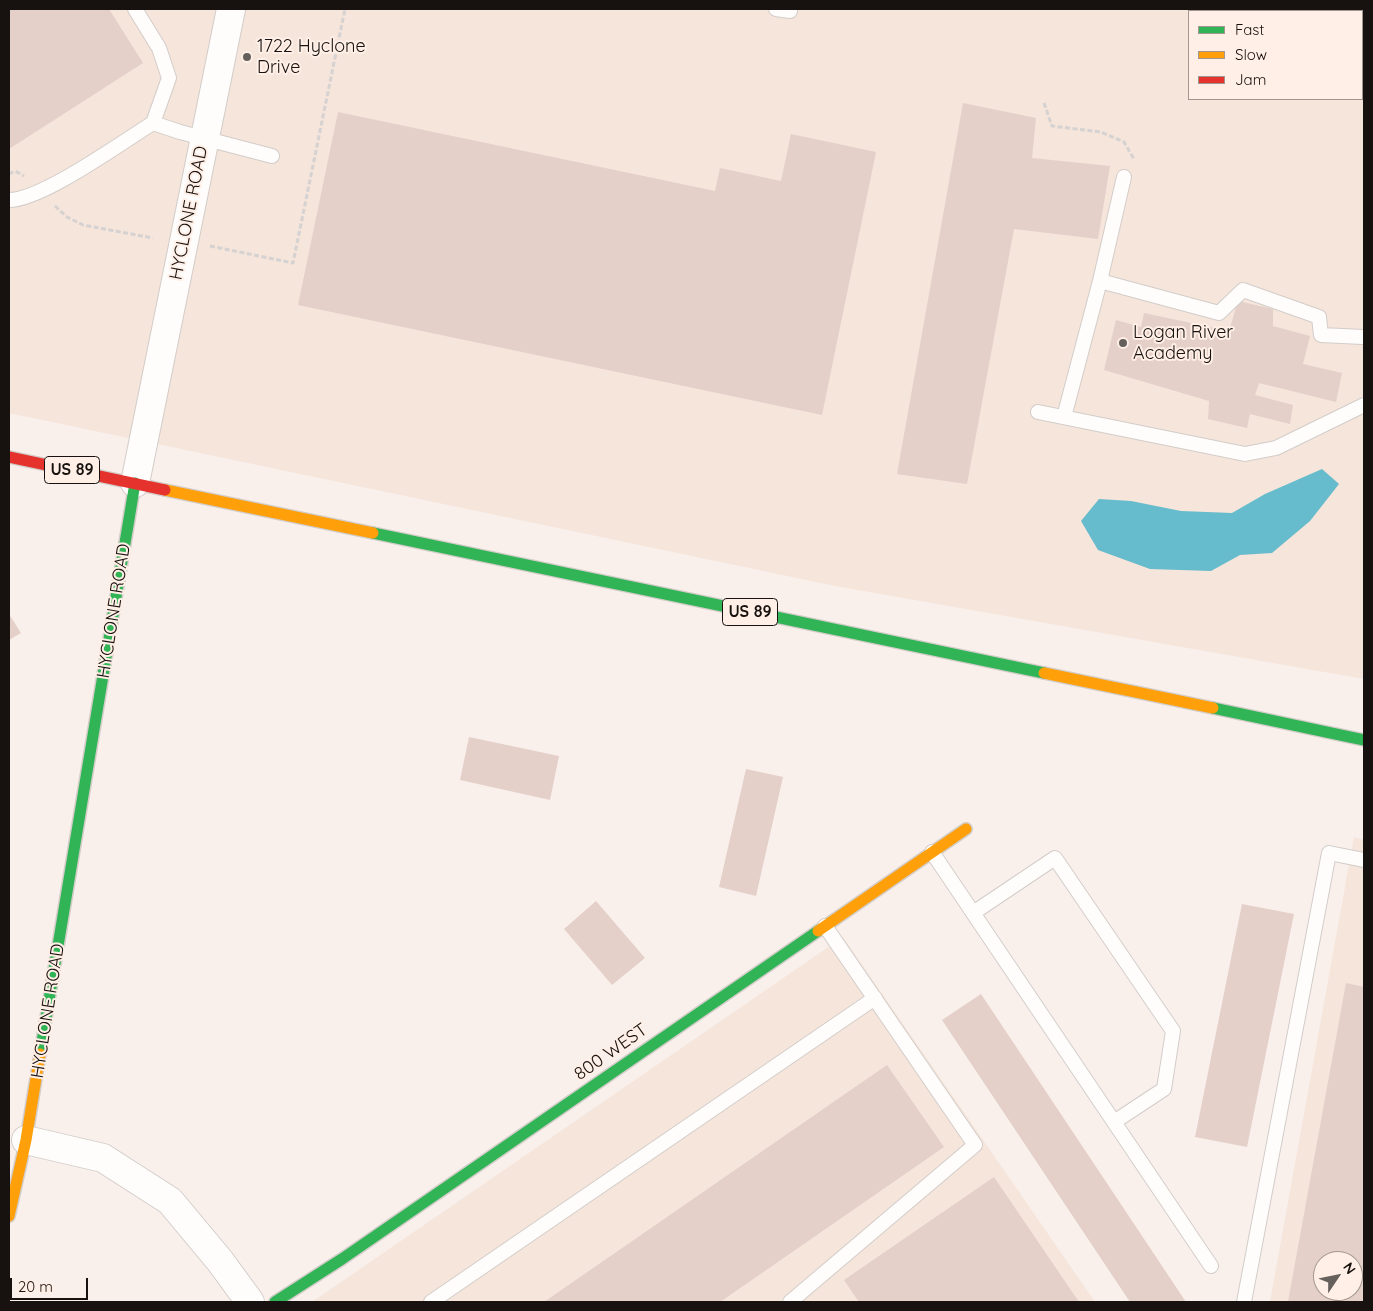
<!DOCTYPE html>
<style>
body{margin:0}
#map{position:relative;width:1373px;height:1311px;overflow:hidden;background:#f9f0ec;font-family:Quicksand,sans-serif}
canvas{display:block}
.frame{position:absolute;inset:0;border:10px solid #17120f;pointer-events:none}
.legend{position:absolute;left:1188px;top:10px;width:175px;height:90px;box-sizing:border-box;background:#ffefe6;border:1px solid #a29790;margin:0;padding:6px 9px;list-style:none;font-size:15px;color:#17120f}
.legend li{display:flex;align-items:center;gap:10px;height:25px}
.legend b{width:25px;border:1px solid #a29790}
.north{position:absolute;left:1313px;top:1251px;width:50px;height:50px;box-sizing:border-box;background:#ffefe6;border:1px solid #a29790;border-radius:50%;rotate:56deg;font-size:14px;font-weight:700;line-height:20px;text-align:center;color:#17120f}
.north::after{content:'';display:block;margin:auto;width:18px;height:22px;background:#66605c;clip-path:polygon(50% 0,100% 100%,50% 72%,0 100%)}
.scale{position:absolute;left:10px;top:1278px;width:78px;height:22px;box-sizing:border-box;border:2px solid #17120f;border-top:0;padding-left:6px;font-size:15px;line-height:18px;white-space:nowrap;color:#17120f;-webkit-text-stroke:4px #ffefe6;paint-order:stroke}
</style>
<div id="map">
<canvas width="1373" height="1311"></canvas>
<div class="frame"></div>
<ul class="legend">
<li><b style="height:6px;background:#30b455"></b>Fast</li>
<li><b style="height:6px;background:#ff9f0a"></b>Slow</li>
<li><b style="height:6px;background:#e5322d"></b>Jam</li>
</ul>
<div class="north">N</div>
<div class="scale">20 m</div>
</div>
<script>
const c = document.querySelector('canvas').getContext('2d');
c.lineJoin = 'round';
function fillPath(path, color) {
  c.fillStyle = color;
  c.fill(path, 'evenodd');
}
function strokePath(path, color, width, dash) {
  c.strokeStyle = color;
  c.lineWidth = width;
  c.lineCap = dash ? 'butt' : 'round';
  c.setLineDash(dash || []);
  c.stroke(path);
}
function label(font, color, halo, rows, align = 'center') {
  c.font = font + ' Quicksand,sans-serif';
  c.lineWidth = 4;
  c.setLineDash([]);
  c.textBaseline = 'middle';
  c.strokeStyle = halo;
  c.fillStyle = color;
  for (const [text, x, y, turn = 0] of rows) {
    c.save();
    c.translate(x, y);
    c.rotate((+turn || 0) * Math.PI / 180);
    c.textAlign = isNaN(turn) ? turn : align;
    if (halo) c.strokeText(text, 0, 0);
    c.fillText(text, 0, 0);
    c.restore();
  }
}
fillPath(new Path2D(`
 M9,9h1355v670l-529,-93 -826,-173zM1189,11h173v88h-173z
 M1354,837l10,3v462h-94zM1323,1261h30v30h-30z
 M843,937l252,365h-783z`), '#f5e5db');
fillPath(new Path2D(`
 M1322,469l17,15 -29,37 -38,32 -32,2 -29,16 -61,-2 -52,-19 -17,-29 18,-22 32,2 50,10 51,2 33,-19z`), '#6bc');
fillPath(new Path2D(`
 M9,9h100l34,54 -134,86z
 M1294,9h70v16l-2,-1v-13h-61z
 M963,103l73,15 -4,40 78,8 -12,73 -84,-10 -47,255 -70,-10z
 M338,112l377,79 5,-23 61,13 10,-47 85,18 -54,263 -524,-110z
 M1238,301l35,8v17l37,10 -7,28 39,9 -6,29 -77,-19 -4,12 38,10 -3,19 -40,-10 -3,14 -39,-9 1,-18 -105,-31 12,-50 25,7 3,-14 85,18z
 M9,614l12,19 -12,7z
 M469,737l90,19 -9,44 -90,-20z
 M746,769l37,8 -27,119 -37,-9z
 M596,901l49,57 -33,27 -48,-56z
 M1242,904l52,10 -47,233 -52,-10z
 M1346,983l18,4v315h-76zM1323,1261h30v30h-30z
 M981,994l205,308h-56l-188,-282z
 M887,1065l57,82 -224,155h-176z
 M994,1177l85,125h-220l-15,-22z`), '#e4d0c9');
const lane = new Path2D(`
 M135,9l24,39 10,30 -16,45 27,9 92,24
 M776,9l14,2v-2
 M9,200c33,0 113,-58 144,-77
 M1100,281l24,-104
 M1038,412l207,42 31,-6 88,-43
 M1064,417l36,-136 119,32 24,-23 76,27 2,18 42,2
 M932,852l279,414
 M973,913l82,-55 118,173 -9,58 -50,33
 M431,1302l444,-304
 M790,1302l185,-157 -150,-219
 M1244,1302l85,-449 35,7`);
const street = new Path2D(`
 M135,483l96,-474
 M26,1140l77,18 67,43 50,60 30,41`);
const fast = new Path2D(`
 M373,533l671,140
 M1213,708l151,32
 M40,1054l95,-571
 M275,1302l67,-43 476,-328`);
const slow = new Path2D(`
 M165,490l208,43
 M1044,673l169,35
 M818,931l148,-102
 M9,1216l17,-76 14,-86`);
const jam = new Path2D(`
 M9,457l156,33`);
strokePath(lane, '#d3cdc9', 16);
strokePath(street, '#d3cdc9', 30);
strokePath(fast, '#d3cdc9', 14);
strokePath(slow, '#d3cdc9', 14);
strokePath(jam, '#d3cdc9', 14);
strokePath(new Path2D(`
 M1044,103l8,23 49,6 23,10 10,17
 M9,174l6,-3 9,5
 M55,206l12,11 16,8 70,13
 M210,246l83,17 52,-254`), '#d5d2d1', 3, [5, 2.5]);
strokePath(lane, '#fefdfc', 14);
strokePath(street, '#fefdfc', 28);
strokePath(fast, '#30b455', 11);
strokePath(slow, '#ff9f0a', 11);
strokePath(jam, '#e5322d', 11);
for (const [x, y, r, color] of [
 [247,57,5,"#66605c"],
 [1123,343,5,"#66605c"]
]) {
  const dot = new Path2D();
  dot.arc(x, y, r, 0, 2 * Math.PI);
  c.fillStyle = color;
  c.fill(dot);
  strokePath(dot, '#ffefe6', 2);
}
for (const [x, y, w] of [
 [72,470,55],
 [750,612,55]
]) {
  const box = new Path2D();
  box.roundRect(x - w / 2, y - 13.5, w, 27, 4);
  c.fillStyle = '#ffefe6';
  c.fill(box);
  strokePath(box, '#17120f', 1);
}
label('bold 16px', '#17120f', null, [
 ["US 89",72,470],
 ["US 89",750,612]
]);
label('18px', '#17120f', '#ffefe6', [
 ["1722 Hyclone",257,47],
 ["Drive",257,68],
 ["Logan River",1133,333],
 ["Academy",1133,354]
], 'left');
label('18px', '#17120f', '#ffefe6', [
 ["HYCLONE ROAD",189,213,-79],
 ["HYCLONE ROAD",114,611,-81],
 ["HYCLONE ROAD",48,1011,-81],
 ["800 WEST",611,1052,-35]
]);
</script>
